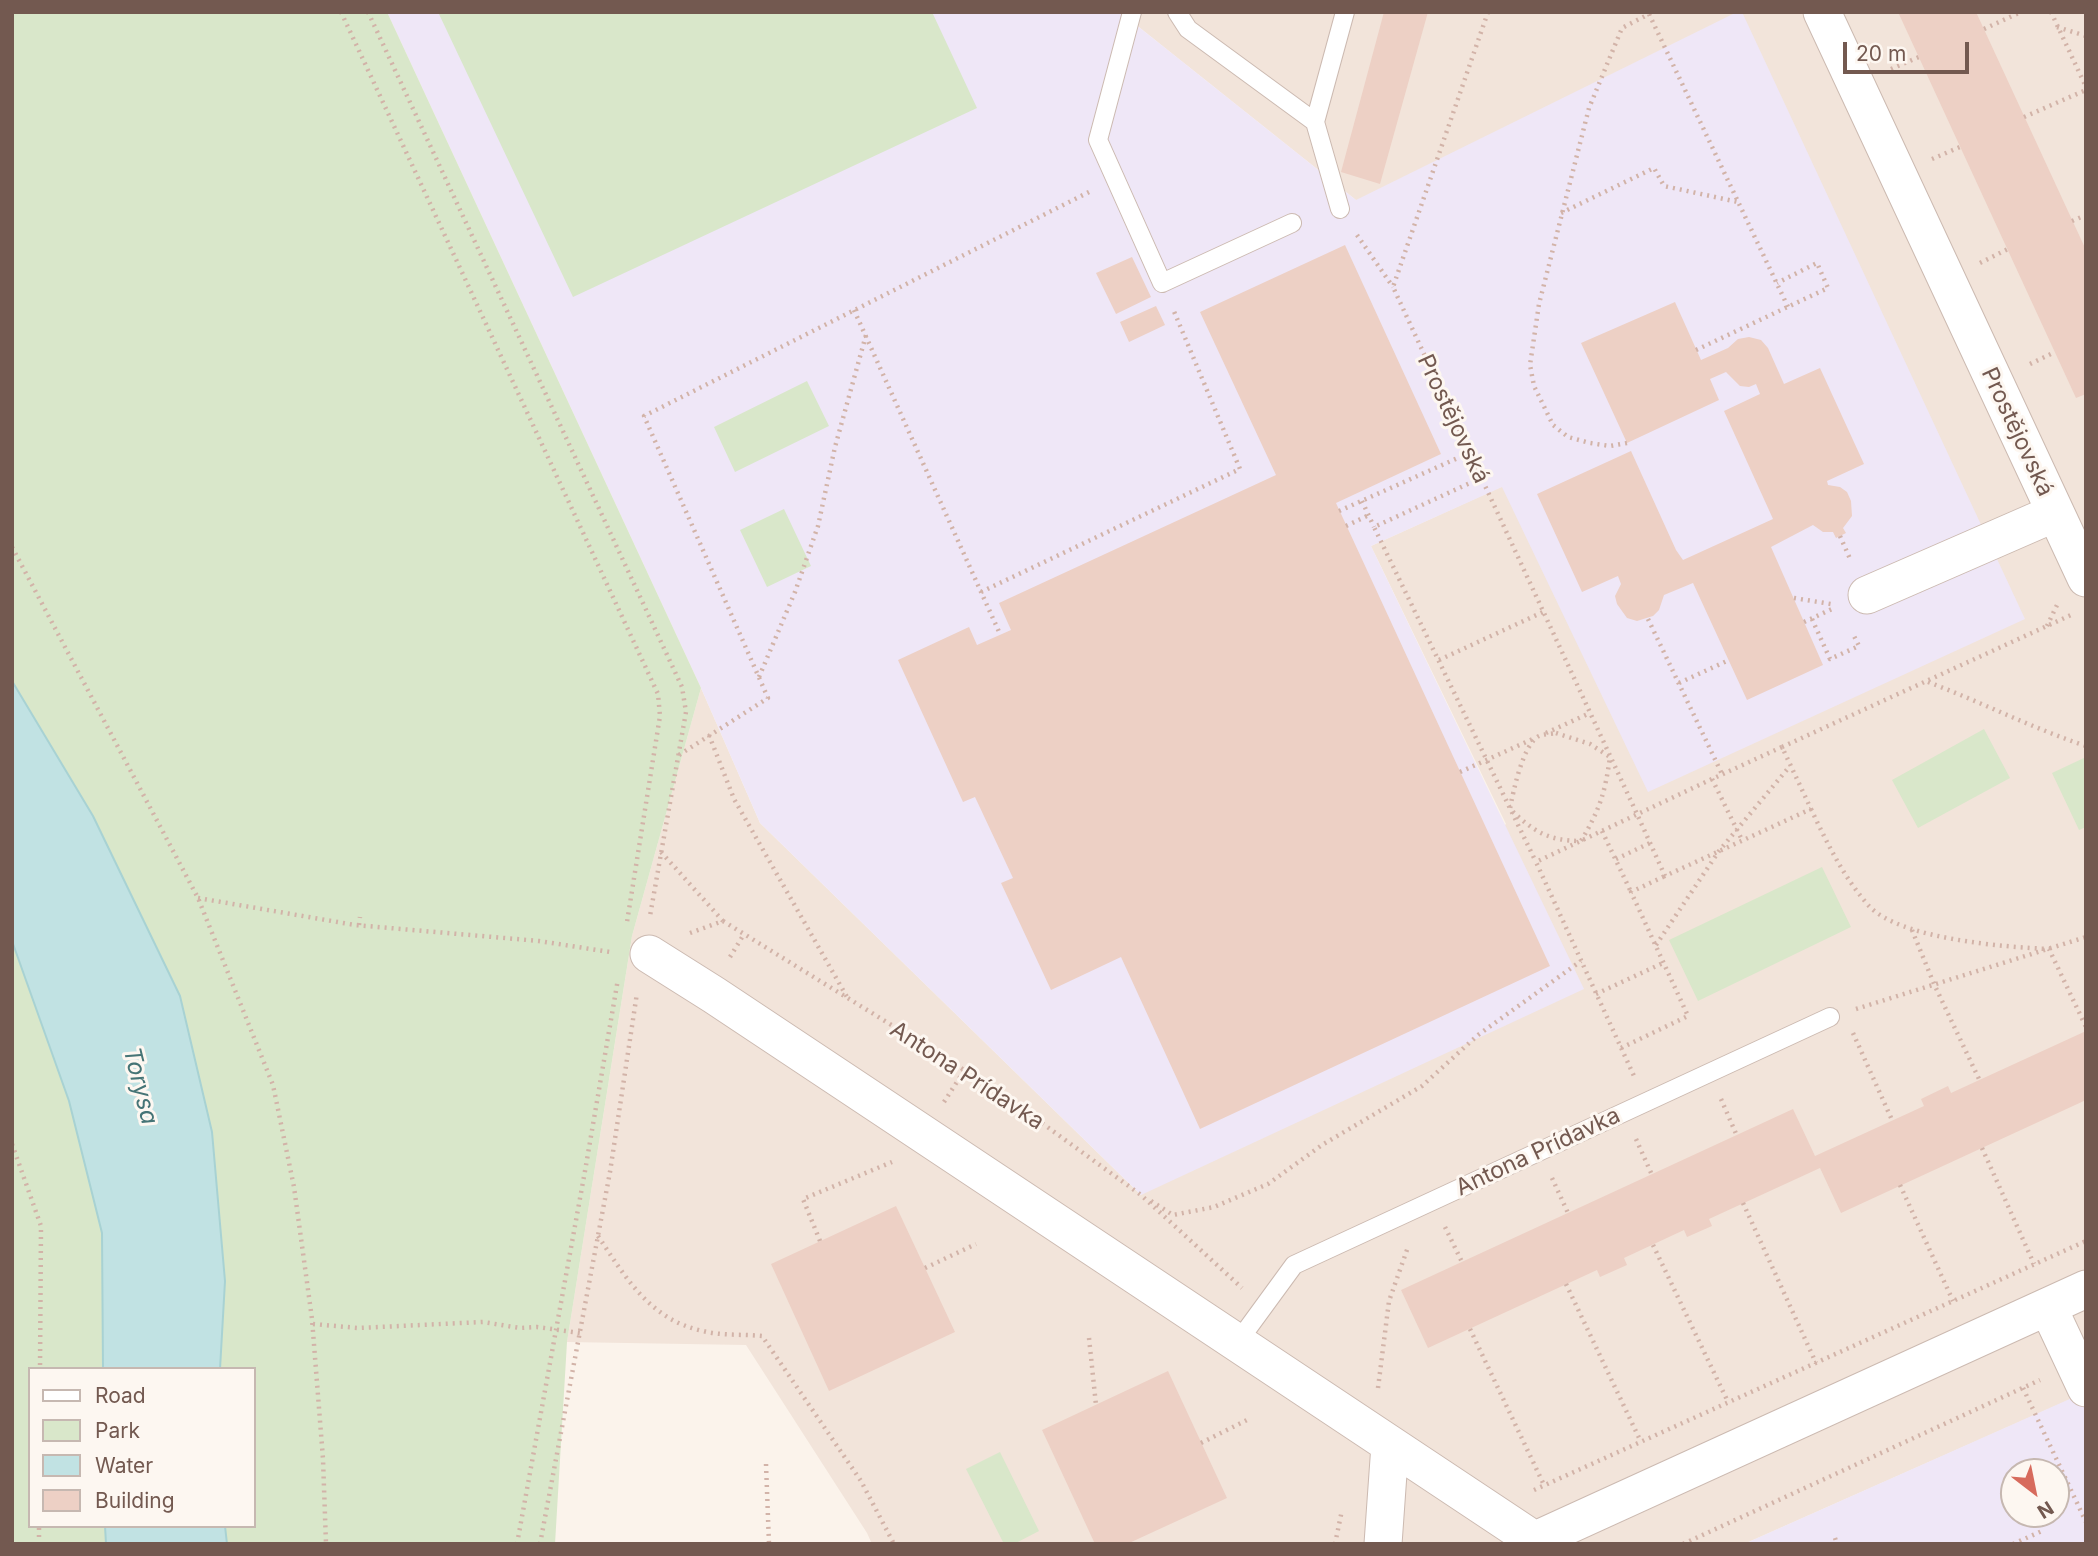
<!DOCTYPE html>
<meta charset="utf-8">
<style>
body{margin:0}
#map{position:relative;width:2098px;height:1556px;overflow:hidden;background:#fbf3eb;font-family:Inter,sans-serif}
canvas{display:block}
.frame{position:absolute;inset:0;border:14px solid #735950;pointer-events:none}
.legend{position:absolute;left:28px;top:1367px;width:228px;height:161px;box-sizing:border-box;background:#fdf7f1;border:2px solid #c6b8b1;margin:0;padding:9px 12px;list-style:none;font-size:21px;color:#735950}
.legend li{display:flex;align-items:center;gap:14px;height:35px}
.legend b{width:35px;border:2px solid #c6b8b1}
.north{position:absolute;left:2000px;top:1458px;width:70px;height:70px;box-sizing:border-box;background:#fdf7f1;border:2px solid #c6b8b1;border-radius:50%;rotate:148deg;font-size:19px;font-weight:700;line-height:28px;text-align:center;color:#735950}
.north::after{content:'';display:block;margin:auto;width:24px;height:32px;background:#d76b5d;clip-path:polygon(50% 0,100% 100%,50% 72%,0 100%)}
.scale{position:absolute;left:1843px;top:42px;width:126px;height:32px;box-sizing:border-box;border:4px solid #735950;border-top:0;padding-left:9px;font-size:21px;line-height:24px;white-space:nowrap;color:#735950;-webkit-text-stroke:5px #fdf7f1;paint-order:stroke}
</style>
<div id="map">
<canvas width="2098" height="1556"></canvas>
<div class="frame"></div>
<ul class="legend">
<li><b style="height:9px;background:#fff"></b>Road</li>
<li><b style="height:19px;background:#d9e7ca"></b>Park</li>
<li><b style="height:19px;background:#c1e2e3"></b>Water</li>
<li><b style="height:19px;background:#edd0c5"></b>Building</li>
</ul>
<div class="north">N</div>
<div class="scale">20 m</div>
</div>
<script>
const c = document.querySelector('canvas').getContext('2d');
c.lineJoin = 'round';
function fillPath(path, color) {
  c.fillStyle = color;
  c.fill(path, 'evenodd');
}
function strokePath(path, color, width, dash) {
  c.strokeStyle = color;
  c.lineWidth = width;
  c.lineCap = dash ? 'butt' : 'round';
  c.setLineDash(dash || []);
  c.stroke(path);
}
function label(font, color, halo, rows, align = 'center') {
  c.font = font + ' Inter,sans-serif';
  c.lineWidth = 6;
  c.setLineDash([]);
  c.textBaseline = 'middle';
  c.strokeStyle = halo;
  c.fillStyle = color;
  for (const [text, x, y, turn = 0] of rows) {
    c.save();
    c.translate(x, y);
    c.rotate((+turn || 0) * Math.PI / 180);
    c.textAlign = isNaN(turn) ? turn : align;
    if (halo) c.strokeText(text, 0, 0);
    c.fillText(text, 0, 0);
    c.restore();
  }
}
fillPath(new Path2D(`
 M1120,12h966v1393l-6,-10 -336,149h-872l-5,-11 -121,-188 -179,-3 65,-406 69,-248 59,135 381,372 365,-371 -135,-278 130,-59 -145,-287z`), '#f2e4da');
fillPath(new Path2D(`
 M387,12h733l236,188 381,-188h5l283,607 -377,173 -146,-305 -131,59 213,443 -443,206 -381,-372 -59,-135z
 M2081,1394l5,11v139h-342zM2014,1472h42v42h-42z`), '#efe7f7');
fillPath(new Path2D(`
 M12,12h375l314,676 -69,248 -65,406 -12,202h-328l-2,-18h29v-157h-34l5,-88 -45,-285 -87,-180 -81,-135z
 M438,12h494l45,96 -404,189z
 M807,381l22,45 -94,46 -21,-45z
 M784,509l27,57 -44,21 -27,-57z
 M1984,729l26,49 -92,50 -26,-48z
 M2086,757v70l-7,3 -27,-57z
 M1822,867l29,60 -153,74 -29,-61z
 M12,941l57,160 33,132 1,136h-73v157h75l1,18h-94z
 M1000,1452l39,79 -25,13h-10l-38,-75z`), '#d9e7ca');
const water = new Path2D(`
 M12,681l81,135 87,180 32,136 13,149 -5,88h-117l-1,-136 -33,-132 -57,-160z
 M105,1526h120l2,18h-121z`);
fillPath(water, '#c1e2e3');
strokePath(water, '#a8d2d3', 2);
fillPath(new Path2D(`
 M1384,12h44l-48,172 -39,-12z
 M1898,12h78l110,238v144l-10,4z
 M1345,245l96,209 -105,49 214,463 -350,163 -79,-172 -70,33 -50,-107 12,-5 -38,-81 -12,5 -65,-142 71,-33 8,18 34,-15 -12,-27 277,-128 -76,-163z
 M1132,257l19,40 -35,17 -20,-41z
 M1675,302l26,58 27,-12 10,-9 11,-2 12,3 7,8 16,36 36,-16 44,96 -37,17 1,4 12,2 7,5 4,9 1,15 -9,12 3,5 -10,5 -3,-6h-10l-10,-7 -42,22 52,118 -76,35 -54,-117 -29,12 -5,15 -6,6 -16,5 -10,-3 -10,-14 -2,-8 6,-12 -3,-8 -36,16 -45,-98 94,-43 45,99 7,10 90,-41 -49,-108 36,-17 -4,-10 -7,3 -9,-1 -14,-14 -16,7 9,21 -92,43 -46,-100z
 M1156,306l9,19 -36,17 -9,-20z
 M2086,1031v69l-245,113 -21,-45 -111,51 3,7 -25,11 -3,-7 -60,28 3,7 -27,12 -3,-7 -169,78 -27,-58 392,-181 22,47 109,-50 -3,-7 27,-13 3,7z
 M896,1206l59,126 -126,59 -58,-127z
 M1168,1371l59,127 -100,46h-32l-53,-114z`), '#edd0c5');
const lane = new Path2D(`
 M1132,12l-34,128 64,143 130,-60
 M1177,12l11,17 127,93 25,87
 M1315,122l30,-110
 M1237,1343l57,-78 536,-248`);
const street = new Path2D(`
 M1822,12l264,566
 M1867,595l188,-82
 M649,954l65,41 820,545
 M2048,1307l38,81
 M1383,1544l7,-99
 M1527,1544l559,-255`);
strokePath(lane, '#ccbab1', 20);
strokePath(street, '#ccbab1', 39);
strokePath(new Path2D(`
 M341,12l317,682 2,22 -33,206
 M368,12l314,675 4,25 -36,204
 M1488,12l-95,275 244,527 28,62 146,-67 -29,-62 -70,32 -176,83 98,214
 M2051,12l35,75
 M1649,14l139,293
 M2057,27l29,9
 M1984,29l37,-17
 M1891,69l28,-12
 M2024,117l62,-27
 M1932,159l28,-12
 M1561,213l93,-45 10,18 74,16
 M2072,221l14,-6
 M1357,235l36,52
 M1980,263l28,-14
 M854,310l146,324
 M1696,350l132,-62 -11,-25 -40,20
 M2030,364l25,-12
 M1627,443l-17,3 -20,-3 -22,-6 -15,-12 -19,-39 -4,-21 9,-61 50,-196 33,-80 31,-16
 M1481,478l-107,49 162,335
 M1362,501l12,26
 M1339,511l130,-58
 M1346,526l23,-11
 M1840,536l11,25
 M12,547l186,351 75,187 21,102 18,132 11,140 3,85
 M981,592l259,-123 -67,-160
 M1794,598l37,6
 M1648,619l74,155
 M1812,619l18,40 29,-13 -6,-12
 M1804,622l28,-13
 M2047,626l11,-23
 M1439,660l104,-48
 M759,677l36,-85 23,-66 17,-79 31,-112
 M1928,682c53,20 104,46 158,64
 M1679,683l50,-23
 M1546,733l44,-20
 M1556,733l34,11 20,13c-5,36 -10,52 -29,84 -33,0 -48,-10 -71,-32 3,-17 13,-65 29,-73 4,-2 13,-2 17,-3z
 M709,735l25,64 113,198
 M1782,747l289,-132
 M679,755l89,-57 -124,-282 445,-224
 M1460,772l75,-34
 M1712,779l30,61
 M1811,809c16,34 33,69 58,97 31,33 135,41 180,43l37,78
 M1602,831l29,61
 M661,852l62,69
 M1616,859l34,-16
 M198,898l157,27 184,16 71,11
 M359,925l1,-8
 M1912,930l22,54 45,95
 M690,933l33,-12 272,168 146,106 101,93
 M1656,945l63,-94 71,-85
 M730,957l14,-23
 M1596,994l67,-31
 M1856,1009l230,-72
 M1853,1033l39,87
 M1621,1048l67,-32 -57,-124 34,-16
 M1721,1099l16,37
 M944,1102l20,-31
 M1636,1139l16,36
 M12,1144l29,82 -1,143
 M1982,1148l52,116
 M1552,1178l16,35
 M1900,1185l53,116
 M1151,1201l22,14 41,-8 54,-23 54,-39 100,-59 56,-51 103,-74
 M1743,1203l73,160
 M1445,1227l17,35
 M598,1236c28,42 52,84 105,95 19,5 40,3 59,5l99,145 33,63
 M820,1241l-17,-42 89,-37
 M1653,1245l75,157
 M925,1268l51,-24
 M1566,1284l75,158
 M313,1324l45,4 125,-6 37,6 17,-1 43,6
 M1470,1329l74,156
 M1089,1338l7,67
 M1378,1388l11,-87 19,-54
 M2023,1388l63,134
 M1201,1443l48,-24
 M766,1464l3,80
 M1534,1490l552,-249
 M1835,1538l2,6
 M39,1544v-18
 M517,1544l68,-373 33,-192
 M540,1544l70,-372 27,-179
 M1335,1544l7,-34
 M1683,1544l357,-164
 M2013,1544l29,-13`), '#d2b3a8', 4.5, [2, 5]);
strokePath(lane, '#fff', 18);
strokePath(street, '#fff', 37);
label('23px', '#735950', '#fdf7f1', [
 ["Prostějovská",1453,419,65],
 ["Prostějovská",2017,432,65],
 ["Antona Prídavka",967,1076,33],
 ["Antona Prídavka",1538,1152,-25]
]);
label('italic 24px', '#457476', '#fdf7f1', [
 ["Torysa",140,1086,76]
]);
</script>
